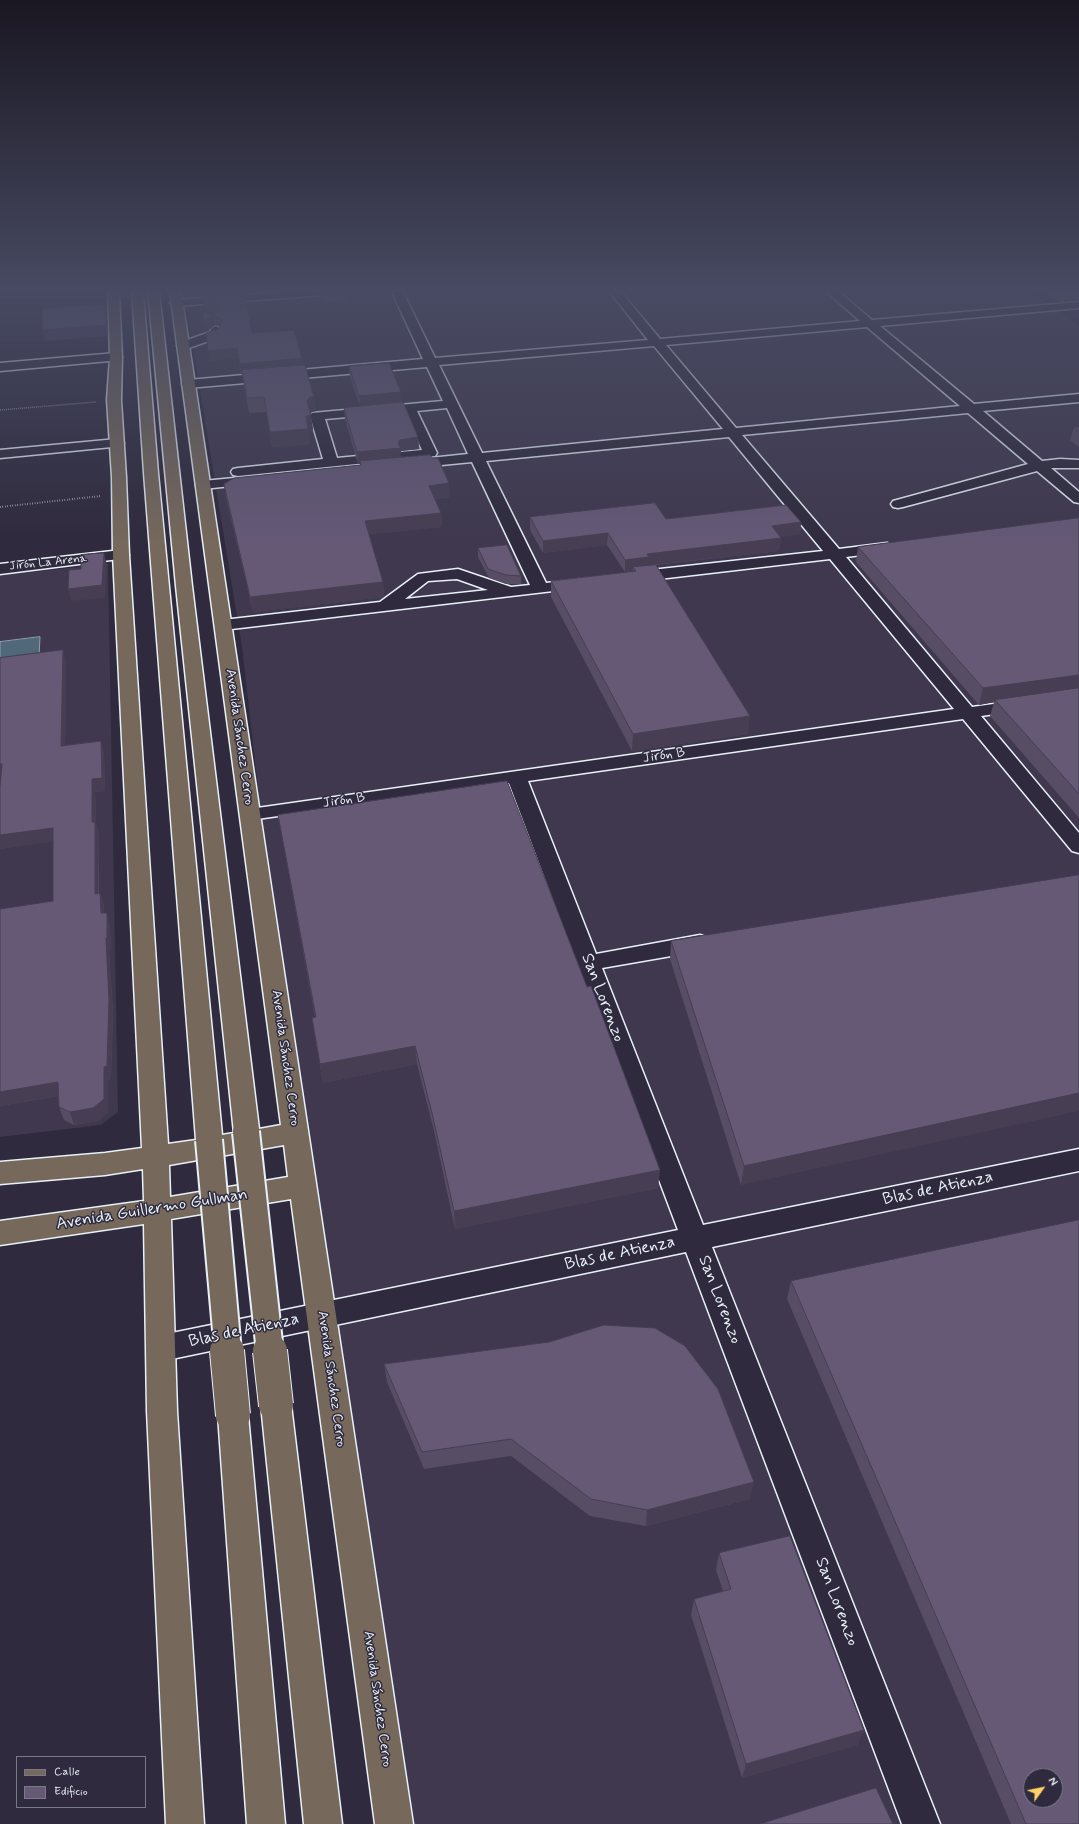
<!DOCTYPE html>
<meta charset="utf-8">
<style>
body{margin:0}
#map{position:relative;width:1079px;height:1824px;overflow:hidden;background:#2f2a3d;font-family:Mynerve,sans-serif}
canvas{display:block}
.legend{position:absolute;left:16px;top:1756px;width:130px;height:52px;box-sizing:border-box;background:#2f2a3d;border:1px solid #797a88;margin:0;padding:5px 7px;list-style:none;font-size:12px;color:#e8f1f8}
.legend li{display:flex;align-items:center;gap:8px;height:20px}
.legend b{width:20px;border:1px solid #797a88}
.north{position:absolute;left:1023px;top:1768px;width:40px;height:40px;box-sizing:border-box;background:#2f2a3d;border:1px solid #797a88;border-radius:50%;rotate:57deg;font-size:11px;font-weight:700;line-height:16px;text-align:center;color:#e8f1f8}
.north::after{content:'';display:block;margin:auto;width:14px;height:18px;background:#ffd166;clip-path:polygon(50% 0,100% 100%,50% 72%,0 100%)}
</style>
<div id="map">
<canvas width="1079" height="1824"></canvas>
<ul class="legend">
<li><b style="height:5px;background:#76695c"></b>Calle</li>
<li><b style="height:11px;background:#655976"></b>Edificio</li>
</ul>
<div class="north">N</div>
</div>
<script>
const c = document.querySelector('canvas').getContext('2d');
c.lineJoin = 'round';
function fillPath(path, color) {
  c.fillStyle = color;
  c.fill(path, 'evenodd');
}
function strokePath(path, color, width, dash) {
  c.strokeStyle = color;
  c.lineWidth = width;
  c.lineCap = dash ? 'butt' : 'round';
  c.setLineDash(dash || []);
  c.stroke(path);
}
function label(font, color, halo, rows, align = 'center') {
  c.font = font + ' Mynerve,sans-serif';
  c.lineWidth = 3;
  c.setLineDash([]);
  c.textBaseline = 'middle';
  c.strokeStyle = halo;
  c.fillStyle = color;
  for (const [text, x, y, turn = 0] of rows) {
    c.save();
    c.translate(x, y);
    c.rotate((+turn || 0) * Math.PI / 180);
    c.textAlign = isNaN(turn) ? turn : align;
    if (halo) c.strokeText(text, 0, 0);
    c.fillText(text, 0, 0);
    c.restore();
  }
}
fillPath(new Path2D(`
 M184,292h846l49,33v1499h-703l-134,-1177zM1031,1776h24v24h-24z
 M108,564l10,548 -17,13 -101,12v-562z`), '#3f384e');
fillPath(new Path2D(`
 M1044,292h35v8l-19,2z`), '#62695c');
const water = new Path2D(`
 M40,637l-1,20 -39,5v-20z`);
fillPath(water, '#50687a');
strokePath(water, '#8d9fac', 1);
const minor = new Path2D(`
 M282,292h49l-6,3 -149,11 -6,-3 6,-3z
 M392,292h11l32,66 213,-18 -38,-48h11l39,47 200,-18 -33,-29h12l33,28 207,-18v6l-199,18 94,78 105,-10v8l-96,9 59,50 18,-2 19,1v8h-28l28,24v11l-5,-1 -37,-31 -134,36 -5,1 -5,-1 -2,-3 2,-3 135,-37 -60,-51 -226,22 97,114 48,-6 6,2 2,3 -2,3 -47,6 126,150 107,-15v10l-98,14 98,117v20l-7,-2 -109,-132 -435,62 68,173 104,-19 8,3 3,5 -3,5 -8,3 -98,17 101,257 376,-76v22l-367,76 228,577h-38l-216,-572 -524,109 -10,-4 -5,-9 5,-9 10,-4 516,-105 -169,-447 -259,37 -7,-2 -3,-4 3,-4 711,-101 -124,-150 -197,23 -6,-2 -2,-3 2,-3 6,-2 190,-21 -94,-114 -243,24 60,122 35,-4 6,2 2,3 -2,3 -364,43 -6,-1 -2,-4 2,-4 6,-1 157,-18 38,-28 40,-5 53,18 19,-2 -58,-123 -61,6 -5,-1 -2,-3 2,-3 5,-1 57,-6 -21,-46 -30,3 20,42 -2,3 -197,20 -5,-1 -2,-3 2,-3 5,-1 85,-9 -13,-43 2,-3 131,-12 -16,-34 -239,21 -5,-1 -1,-3 1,-3 5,-1 235,-21zM867,327l93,79 -224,22 -70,-83zM654,346l69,83 -241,24 -43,-88zM405,412l17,38 -85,8 -12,-39zM457,579l31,11 -83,9 23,-18z
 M216,326l6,4 -2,7 -37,13 -4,-1 -2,-3 2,-3 31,-11 2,-4z
 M116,353l4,1 2,3 -2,3 -120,11v-8z
 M117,439l5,1 2,3 -2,3 -122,12v-8z
 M255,476l5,1 2,3 -2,3 -57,6 -5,-1 -2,-3 2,-3 5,-1z
 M121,550l6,2 2,3 -2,3 -127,16v-10z`);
const major = new Path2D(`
 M108,292h11l3,65 -1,43 5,77 3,78 39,589 28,-4 -52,-667 -12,-181h11l15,181 64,662 12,-2 -58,-547 -28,-294h11l33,294 67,543 22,-4 -111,-833h11l232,1532h-38l-84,-625 -120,20 6,192 27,413h-38l-19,-413 -3,-187 -144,21v-24l144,-20 -1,-32 -38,6 -105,9v-22l105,-9 37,-5 -29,-593 -1,-78 -5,-77 3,-43zM284,1145l4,32 -118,20 -1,-32z
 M276,1391l11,4 4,10 51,419h-38l-43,-419 4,-10z
 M233,1401l11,4 4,10 37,409h-38l-29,-409 4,-10z`);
strokePath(minor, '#e8f1f8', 3);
strokePath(major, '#e8f1f8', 3);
strokePath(new Path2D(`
 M0,410l96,-8`), '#e8f1f8', 1.5, [0.5, 1.5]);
strokePath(new Path2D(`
 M0,507l101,-11`), '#e8f1f8', 2, [0.5, 2]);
fillPath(minor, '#2f2a3d');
fillPath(major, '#76695c');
const majorBridgeFar1 = new Path2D(`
 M246,1132l24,220
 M209,1140l19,212`);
const majorBridge = new Path2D(`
 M227,1351l6,64
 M270,1351l6,54`);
strokePath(majorBridgeFar1, '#e8f1f8', 30, []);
strokePath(majorBridge, '#e8f1f8', 36, []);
strokePath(majorBridgeFar1, '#76695c', 26);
strokePath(majorBridge, '#76695c', 34);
fillPath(new Path2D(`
 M201,292h64l-20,1 7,40 50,25 1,7 11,32 2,14 -4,1 -2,1 3,17 -5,1 2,13 -38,3 -6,-35 -17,1 -7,-39h-1l-3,-16 -29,3 11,-34 -5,-2 -9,7 6,-17 3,-2 -10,-2z
 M319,292h26l4,19 -25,2 -4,-16z
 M349,366l52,26 1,11 16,34 1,12 -18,2v6l49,40 -16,2 7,14 1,14 -73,7 14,48 1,15 -131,15 -27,-115 -2,-13 136,-19v-1h-2l-13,-45 -1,-11 16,-2 -10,-29z
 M1074,427h5v20l-9,-7z
 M530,517l271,5 -1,12 -20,3 1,1 -2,13 -123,14 92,169 -116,17 -81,-154v-16l74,-9 -18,-27 -64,8 -13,-23z
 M1079,518v300l-89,-102 4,-14 -15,3 -123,-143 2,-15z
 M478,548l43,28v8h-15l-17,-6 -11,-21z
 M63,650l3,12 -1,83 36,-4 3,12 1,38 -10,1 1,31 3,11v59h1l4,13v7l6,13 1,25h-2l4,62 -2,66 -3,1v32l-10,9 -24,4 -10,-5 -5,-13 -1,-11 -58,10 53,-205v-60l-53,8v-62l1,-10h-1v-119z
 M278,815l380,373 -203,41 -21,-98 -17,-67 -94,19 -11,-65 3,-1z
 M1079,875l-338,310 -71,-226 1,-18z
 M791,1281l288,543h-68l-224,-525z
 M384,1364l366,135 -104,27 -56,-10 -79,-60 -87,13 -37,-87z
 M719,1553l145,177 -7,15 -115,33 -51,-163 3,-16 29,-8 -7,-21z`), '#574d65');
fillPath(new Path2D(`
 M201,292h64l-63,5z
 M348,301l1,10 -25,2 -1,-10z
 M105,304l2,10 1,22 -63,5 -3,-11z
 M214,315l1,10 -9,7 -2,-10z
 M237,348l1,10 -29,3 -1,-10z
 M302,358l1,10 -62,6 -1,-10z
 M401,392l1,11 -42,4 -1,-11z
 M310,397h4l2,14 -4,1 -3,3 -2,-14z
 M311,415l2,15 -5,1 2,13 -38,3 -2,-15 36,-16z
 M418,437l1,12 -18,2v8l-41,2v3h-2l-1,-12 41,-8 2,-4z
 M449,483l1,14 -21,2v-13z
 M441,513l1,14 -76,8 -1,-14z
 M801,522l-1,12 -29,5 1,-13z
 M608,533l-1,12 -64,8v-12z
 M781,538l-2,13 -146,16v4l-8,1v-12l22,-6z
 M104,553l3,12 -2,33 -34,3 -3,-12z
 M383,582l1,15 -131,15 -3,-15z
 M63,650l3,12 -1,96 -4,-12z
 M1079,675v16l-84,9 -1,2 -15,3 4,-17z
 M750,716l-2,18 -116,17 1,-17z
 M101,741l3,12 1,38 -10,1 1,31 3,11 -1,73 -3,-13 -3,-72v-43z
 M0,764h2l4,12 -6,1z
 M53,828l4,13 -57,8v-14z
 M100,893l4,13 1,20 -4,-13z
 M107,913l3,13 1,25h-2l4,62 -2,66 -3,1v32l-10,9 -24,4 -4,-13 34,-45 2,-129z
 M415,1046l2,18 -94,19 -3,-19z
 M58,1082l4,13 -62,11v-14z
 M1079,1093v18l-338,74 3,-19z
 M660,1170l-2,18 -203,41 -1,-18z
 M754,1482l-4,17 -104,27 1,-16z
 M864,1730l-7,15 -115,33 4,-14z`), '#473e53');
const building = new Path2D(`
 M320,292h25l3,9 -25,2z
 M245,293l7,40 42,-3 8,28 -62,6 -3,-16 -29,3 -2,-18 13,-4 3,-9 -8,-5 -10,7 -1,-11 9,4 8,-5 -3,-6 -14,-2 -1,-6z
 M105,304l1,21 -64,5 1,-21z
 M389,363l12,29 -42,4 -10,-30z
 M305,365l9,32h-4l-3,4 4,14 -5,1 2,13 -38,3 -6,-35 -17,1 -5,-28z
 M403,402l15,35 -18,3 -2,4 3,4 -44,4 -13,-44z
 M1074,427h5v4z
 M430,455l2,3h6l11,25 -20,3 12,27 -76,8 18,61 -133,15 -26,-113 10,-6 127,-13 -1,-4z
 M655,503l11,16 120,-14 15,17 -29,4 9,12 -134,16 2,3 -24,3 -17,-27 -65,8 -13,-24z
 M1079,518v157l-96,13 -125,-141z
 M507,545l14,31 -15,-1 -18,-6 -10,-21z
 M104,553l-2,32 -34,4 1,-19 12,-1v-14z
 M656,565l94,151 -117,18 -82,-153 85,-10 -3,-4z
 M63,650l-2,96 40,-5 1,37 -10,1v43h3v72l5,-1 1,20h6v25h-1l3,62 -2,66 -3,1v32l-11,9 -23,4 -11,-5 -1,-25 -58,10v-183l53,-8v-73l-53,7v-48l2,-23h-2v-106z
 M1079,688v106l-84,-94z
 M507,781l80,206 4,-1 69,184 -206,41 -22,-98 -17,-67 -95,18 -8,-46 4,-1 -38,-202z
 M1079,875v218l-335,73 -73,-225z
 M1079,1220v604h-53l-235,-543zM1031,1776h24v24h-24z
 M604,1325l51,3 30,18 33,43 36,93 -107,28 -56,-11 -80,-60 -89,13 -38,-88 165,-22z
 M790,1536l74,194 -118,34 -52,-165 37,-10 -12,-36z
 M876,1788l17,36h-133z`);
fillPath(building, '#655976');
strokePath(building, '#473e53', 1);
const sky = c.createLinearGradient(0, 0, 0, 547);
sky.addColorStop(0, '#1a1722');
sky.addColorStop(0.53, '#474a62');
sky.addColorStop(1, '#474a6200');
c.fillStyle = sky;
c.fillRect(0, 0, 1079, 547);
label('12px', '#e8f1f8', '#2f2a3d', [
 ["Jirón La Arena",48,563,-6]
]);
label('14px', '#e8f1f8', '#2f2a3d', [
 ["Avenida Sánchez Cerro",239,737,82],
 ["Jirón B",664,756,-8],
 ["Jirón B",344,801,-8],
 ["Avenida Sánchez Cerro",285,1058,82],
 ["Avenida Sánchez Cerro",331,1379,82],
 ["Avenida Sánchez Cerro",377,1699,82]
]);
label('17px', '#e8f1f8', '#2f2a3d', [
 ["San Lorenzo",602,998,69],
 ["Blas de Atienza",938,1189,-12],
 ["Avenida Guillermo Gullman",152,1210,-9],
 ["Blas de Atienza",620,1254,-12],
 ["San Lorenzo",719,1300,69],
 ["Blas de Atienza",244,1331,-12],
 ["San Lorenzo",836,1602,69]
]);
</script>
